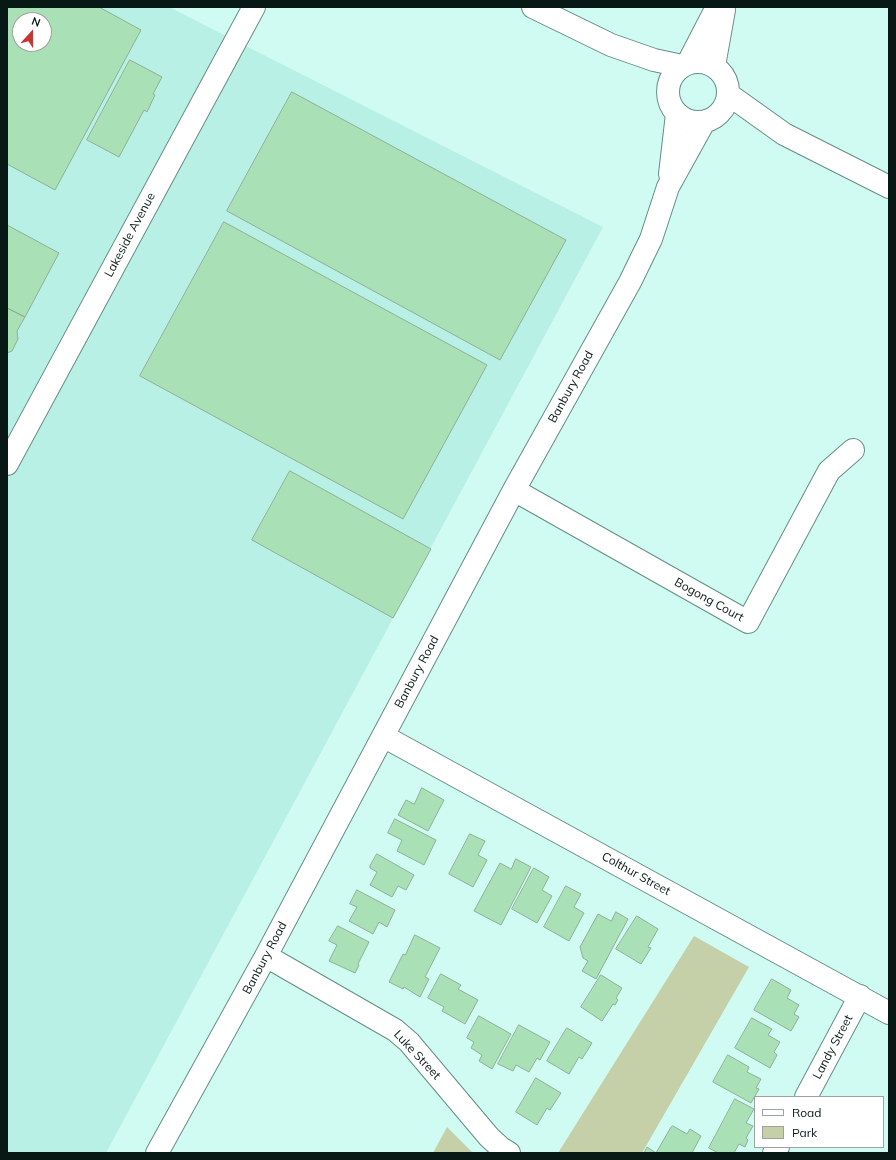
<!DOCTYPE html>
<style>
body{margin:0}
#map{position:relative;width:896px;height:1160px;overflow:hidden;background:#cffbf3;font-family:Mulish,sans-serif}
canvas{display:block}
.frame{position:absolute;inset:0;border:8px solid #071815;pointer-events:none}
.legend{position:absolute;left:754px;top:1096px;width:130px;height:52px;box-sizing:border-box;background:#fff;border:1px solid #9ca3a1;margin:0;padding:5px 7px;list-style:none;font-size:12px;color:#071815}
.legend li{display:flex;align-items:center;gap:8px;height:20px}
.legend b{width:20px;border:1px solid #9ca3a1}
.north{position:absolute;left:12px;top:12px;width:40px;height:40px;box-sizing:border-box;background:#fff;border:1px solid #9ca3a1;border-radius:50%;rotate:21deg;font-size:11px;font-weight:700;line-height:16px;text-align:center;color:#071815}
.north::after{content:'';display:block;margin:auto;width:14px;height:18px;background:#c53637;clip-path:polygon(50% 0,100% 100%,50% 72%,0 100%)}
</style>
<div id="map">
<canvas width="896" height="1160"></canvas>
<div class="frame"></div>
<ul class="legend">
<li><b style="height:5px;background:#fff"></b>Road</li>
<li><b style="height:11px;background:#c5d0a9"></b>Park</li>
</ul>
<div class="north">N</div>
</div>
<script>
const c = document.querySelector('canvas').getContext('2d');
c.lineJoin = 'round';
function fillPath(path, color) {
  c.fillStyle = color;
  c.fill(path, 'evenodd');
}
function strokePath(path, color, width, dash) {
  c.strokeStyle = color;
  c.lineWidth = width;
  c.lineCap = dash ? 'butt' : 'round';
  c.setLineDash(dash || []);
  c.stroke(path);
}
function label(font, color, halo, rows, align = 'center') {
  c.font = font + ' Mulish,sans-serif';
  c.lineWidth = 3.5;
  c.setLineDash([]);
  c.textBaseline = 'middle';
  c.strokeStyle = halo;
  c.fillStyle = color;
  for (const [text, x, y, turn = 0] of rows) {
    c.save();
    c.translate(x, y);
    c.rotate((+turn || 0) * Math.PI / 180);
    c.textAlign = isNaN(turn) ? turn : align;
    if (halo) c.strokeText(text, 0, 0);
    c.fillText(text, 0, 0);
    c.restore();
  }
}
fillPath(new Path2D(`
 M7,7h162l434,220 -497,926h-99zM20,20h24v24h-24z`), '#b9f0e6');
fillPath(new Path2D(`
 M694,936l55,31 -107,186h-84z
 M447,1127l26,26h-40z`), '#c5d0a9');
const building = new Path2D(`
 M7,7h92l42,23 -86,160 -48,-26zM20,20h24v24h-24z
 M130,60l32,17 -9,17 2,1 -8,17 -3,-2 -25,47 -32,-17z
 M292,92l274,148 -66,120 -273,-149z
 M224,222l263,143 -84,154 -263,-143z
 M7,225l52,28 -34,64 -18,-9z
 M7,308l18,9 -8,14 1,8 -6,12 -5,2z
 M290,471l141,78 -38,69 -141,-78z
 M422,788l22,12 -16,31 -30,-16 8,-15 8,4z
 M395,819l41,21 -12,25 -27,-14 5,-11 -14,-7z
 M470,834l15,7 -7,14 9,5 -14,27 -24,-13z
 M377,854l37,21 -8,15 -8,-4 -6,11 -22,-12 7,-13 -7,-4v-2z
 M516,859l15,8 -30,58 -27,-14 26,-48 11,6z
 M534,868l15,9 -7,13 10,6 -15,27 -25,-14z
 M566,886l15,8 -7,13 10,6 -15,28 -25,-14z
 M357,890l38,20 -8,17 -8,-5 -6,12 -24,-13 8,-14 -7,-3z
 M616,912l12,7 -32,60 -14,-8 6,-10 -5,-3 -3,-11 18,-33 13,7z
 M637,916l21,13 -10,18 3,1 -10,16 -25,-15z
 M338,926l31,16 -11,22 1,1 -4,8 -26,-12 8,-16 -8,-4z
 M415,935l25,13 -15,29 4,2 -9,18 -16,-10 -1,2 -14,-7 14,-28 2,1z
 M441,974l20,11 -3,4 20,11 -13,24 -23,-13 2,-4 -16,-9z
 M601,975l21,13 -6,10 2,2 -3,5 -2,-1 -11,17 -21,-14z
 M772,979l19,11 -4,8 12,7 -5,9 5,3 -8,14 -37,-21z
 M479,1016l32,18 -19,35 -13,-8 3,-6 -11,-7 3,-6 -7,-4z
 M752,1018l20,11 -4,6 12,7 -6,10 3,3 -7,13 -35,-20z
 M519,1025l31,17 -10,18 -3,-2 -8,14 -13,-7 -3,6 -15,-7z
 M567,1028l25,15 -10,16 -3,-2 -10,17 -22,-13z
 M728,1055l21,12 -2,5 14,7 -5,9 3,1 -8,14 -38,-21z
 M536,1078l25,15 -11,17 -3,-2 -10,17 -21,-13z
 M735,1099l19,10 -8,14 7,3 -7,12 2,2 -3,7 -6,-3 -5,9h-16l-9,-5z
 M673,1126l14,8 3,-5 11,7 -9,17h-48l3,-6 9,6 15,-26z`);
fillPath(building, '#aae0b6');
strokePath(building, '#91af97', 1);
const minor = new Path2D(`
 M533,7l78,38 43,15 28,6
 M668 92a30 30 0 1 1 60 0a30 30 0 1 1-60 0Z
 M688,63l29,-56
 M714,66l10,-56
 M728,94l56,40 105,53
 M670,174l7,-60
 M7,464l247,-457
 M514,490l234,132 81,-151 24,-21
 M383,736l506,277
 M266,956l129,74 14,12 80,95 12,11 8,5
 M806,1097l54,-101
 M157,1153l109,-197 248,-466 116,-208 21,-43 17,-52 36,-65
 M774,1153l4,-6`);
strokePath(minor, '#658e87', 24);
strokePath(minor, '#fff', 22);
label('12px', '#071815', '#fff', [
 ["Lakeside Avenue",130,235,-62],
 ["Banbury Road",571,387,-61],
 ["Bogong Court",709,600,29],
 ["Banbury Road",417,672,-62],
 ["Colthur Street",636,874,29],
 ["Banbury Road",265,958,-62],
 ["Landy Street",833,1047,-62],
 ["Luke Street",417,1055,47]
]);
</script>
